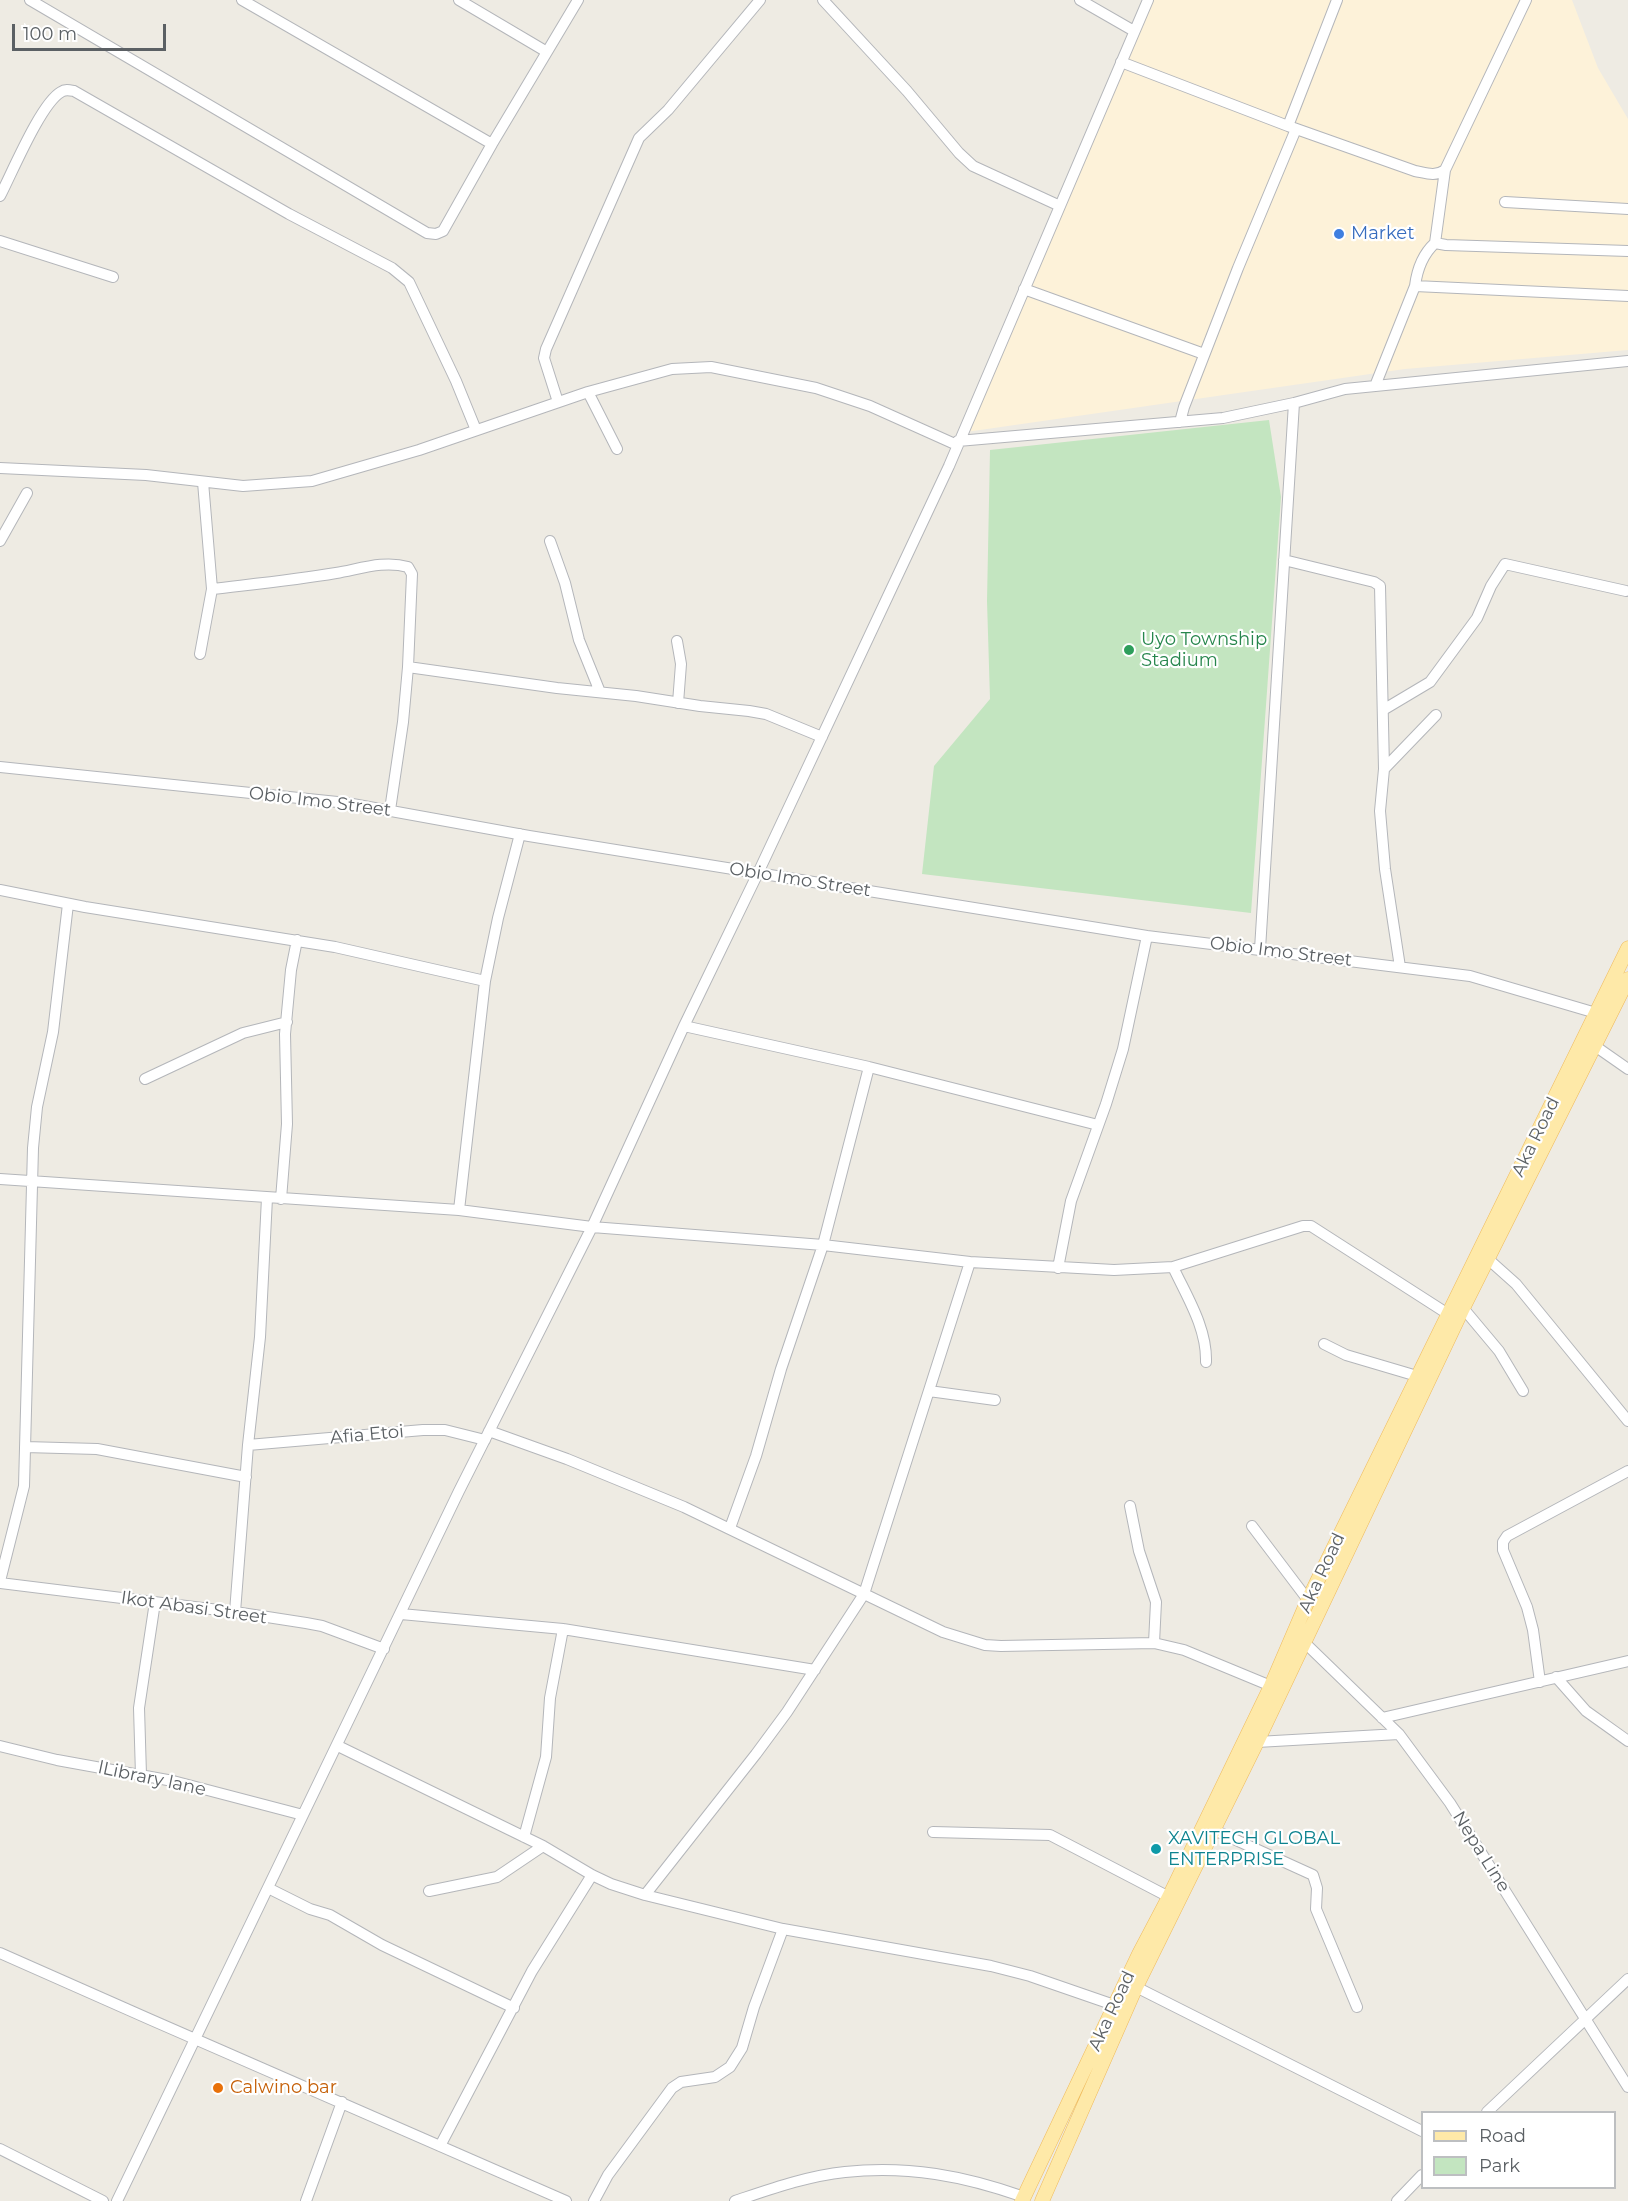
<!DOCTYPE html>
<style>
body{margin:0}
#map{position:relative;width:1628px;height:2201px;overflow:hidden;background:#eeebe3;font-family:Montserrat,sans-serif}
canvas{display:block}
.legend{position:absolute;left:1421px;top:2111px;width:195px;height:78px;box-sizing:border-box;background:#fff;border:2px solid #bdbfc1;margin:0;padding:8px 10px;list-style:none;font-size:18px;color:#5b6064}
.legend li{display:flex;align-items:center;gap:12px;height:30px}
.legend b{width:30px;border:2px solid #bdbfc1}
.scale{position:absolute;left:12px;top:24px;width:154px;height:27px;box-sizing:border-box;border:3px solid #5b6064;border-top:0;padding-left:8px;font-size:18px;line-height:21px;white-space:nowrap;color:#5b6064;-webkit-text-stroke:4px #fff;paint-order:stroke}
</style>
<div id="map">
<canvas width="1628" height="2201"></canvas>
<ul class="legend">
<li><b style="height:8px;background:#fee9a8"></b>Road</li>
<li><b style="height:16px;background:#c3e5c0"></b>Park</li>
</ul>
<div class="scale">100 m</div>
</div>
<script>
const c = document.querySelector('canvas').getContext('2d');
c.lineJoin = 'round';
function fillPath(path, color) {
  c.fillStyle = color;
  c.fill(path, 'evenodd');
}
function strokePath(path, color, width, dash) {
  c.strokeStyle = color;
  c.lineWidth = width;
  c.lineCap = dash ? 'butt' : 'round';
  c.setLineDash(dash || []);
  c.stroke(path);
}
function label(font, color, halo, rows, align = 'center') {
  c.font = font + ' Montserrat,sans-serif';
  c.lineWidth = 4.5;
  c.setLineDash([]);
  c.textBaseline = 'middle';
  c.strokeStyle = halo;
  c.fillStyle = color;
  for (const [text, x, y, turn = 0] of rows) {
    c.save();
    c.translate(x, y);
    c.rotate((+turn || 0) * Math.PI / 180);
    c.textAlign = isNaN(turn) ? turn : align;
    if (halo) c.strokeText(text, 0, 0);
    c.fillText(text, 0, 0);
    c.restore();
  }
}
fillPath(new Path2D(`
 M1149,0h423l26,68 30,51v231l-223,19 -439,63z`), '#fdf2d9');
fillPath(new Path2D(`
 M1269,420l12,77 -30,416 -329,-39 12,-108 56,-67 -3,-98 3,-151z`), '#c3e5c0');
const minor = new Path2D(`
 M30,0l397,233 9,1 7,-3 49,-87 86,-144
 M242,0l250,144
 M459,0l88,52
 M823,0l84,91 52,62 14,13 87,40
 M1080,0l54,31
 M1121,62l167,64 127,45c11,2 20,6 30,-1l81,-170
 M1288,126l49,-126
 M0,196c12,-23 41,-93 61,-104 4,-3 8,-2 13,-1l215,123 103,54 17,14 47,99 20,49
 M1505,202l123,7
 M0,241l113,36
 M1435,243l11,2 182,6
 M1415,286l213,10
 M1024,289l180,65
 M1375,386l40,-100c2,-16 8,-32 20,-43l10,-73
 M588,392l29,57
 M558,402l-14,-44 2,-9 93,-211 29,-28 92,-110
 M1180,422l4,-15 54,-139 58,-139
 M0,468l146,7 97,11 69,-5 107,-31 169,-58 84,-23 39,-2 105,21 54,18 87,39 1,-4 265,-23 71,-15 51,-14 283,-28
 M0,541l27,-48
 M550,541l15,42 14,57 21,52
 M1284,560l90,22 6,4 4,183 -4,42 5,58 15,98
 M212,589c42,-5 83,-9 124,-16 24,-4 48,-13 72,-6l4,7 -4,93 -5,55 -13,88
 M677,641l4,23 -3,39
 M200,654l12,-65 -9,-107
 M408,667l149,21 79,8 64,10 49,5 17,3 56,23
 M1383,710l47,-28 47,-64 14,-32 14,-22 121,27
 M0,767l347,36 182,33 618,100 323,40 126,37
 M1384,769l52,-54
 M0,890l85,17 250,40 150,34
 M1260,949l34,-546
 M684,1026l185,41 229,58
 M1595,1046l33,23
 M145,1079l98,-46 44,-11
 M0,1179l459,31 133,17 231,18 147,17 144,8 59,-3 130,-41h8l137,88
 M281,1199l6,-75 -2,-90 6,-64 6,-30
 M459,1210l26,-229 13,-63 22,-84
 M1488,1259l28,25 112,137
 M1173,1267c14,30 34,61 33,95
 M1058,1268l13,-67 35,-97 17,-55 24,-113
 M1463,1308l36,43 24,40
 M1324,1344l22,11 71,21
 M929,1391l66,9
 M489,1431l78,28 117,48 259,125 42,13 16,1 153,-3 30,7 87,36
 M248,1445l175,-15h22l40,10
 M25,1447l72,2 149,28
 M1130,1506l9,45 17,51 -2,41
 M1252,1526l56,74
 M730,1528l26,-72 25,-87 42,-124 46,-178
 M0,1581l24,-95 9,-338 4,-41 16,-75 15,-128
 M0,1583l235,29 71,11 16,3 62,23
 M235,1612l13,-167 12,-108 7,-139
 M401,1614l162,15 252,41
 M1304,1642l95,92 51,69 178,284
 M1556,1677l30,34 42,30
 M1540,1682l-7,-52 -6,-23 -24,-57v-8l4,-6 121,-65
 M1382,1718l246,-57
 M1257,1742l142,-8
 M0,1746l57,14 116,21 130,34
 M338,1746l205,100 49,29 19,9 34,11 138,34 208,37 39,10 84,29
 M141,1775l-2,-67 16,-106
 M1214,1830l99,45 4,13 -1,21 41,98
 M933,1832l117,3 119,62
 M524,1837l22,-80 4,-59 13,-69
 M268,1888l42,21 20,6 52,30 132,63
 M429,1891l68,-14 46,-31
 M645,1895l111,-141 31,-42 77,-118 106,-332
 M0,1953c188,84 377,165 566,248
 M1136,1987l286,144
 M1487,2112l141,-133
 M440,2146l92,-175 60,-96
 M0,2149l103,52
 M117,2201l342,-710 133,-264 92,-201 74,-153 191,-407 199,-466
 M306,2201l36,-99
 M594,2201l14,-26 64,-87 9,-6 34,-5 15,-10 12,-19 12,-41 29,-78
 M735,2201c36,-12 72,-25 110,-29 62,-7 120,4 179,25
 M1397,2201l25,-26`);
const major = new Path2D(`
 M1022,2201l117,-247 30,-57 102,-211 37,-86 320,-652
 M1042,2201l94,-214 121,-245 206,-434 165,-329`);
strokePath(minor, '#b4b6ba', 12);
strokePath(major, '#efba5b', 15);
strokePath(minor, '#fff', 10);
strokePath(major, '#fee9a8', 14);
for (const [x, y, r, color] of [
 [1339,234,6,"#3f7fe0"],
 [1129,650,6,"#2e9e5b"],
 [1156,1849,6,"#0f9aa8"],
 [218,2088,6,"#e8710a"]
]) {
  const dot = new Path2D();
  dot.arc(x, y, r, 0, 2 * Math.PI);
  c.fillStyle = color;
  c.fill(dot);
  strokePath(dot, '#fff', 2);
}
label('18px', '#366cbe', '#fff', [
 ["Market",1351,234]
], 'left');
label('18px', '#27864d', '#fff', [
 ["Uyo Township",1141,640],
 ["Stadium",1141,661]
], 'left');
label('18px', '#5b6064', '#fff', [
 ["Obio Imo Street",320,802,7],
 ["Obio Imo Street",800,880,9],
 ["Obio Imo Street",1281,952,7],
 ["Aka Road",1536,1137,-64],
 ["Afia Etoi",367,1435,-5],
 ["Aka Road",1322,1573,-65],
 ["Ikot Abasi Street",194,1608,8],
 ["lLibrary lane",152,1779,12],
 ["Nepa Line",1481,1852,58],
 ["Aka Road",1112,2011,-65]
]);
label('18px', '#0d838f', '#fff', [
 ["XAVITECH GLOBAL",1168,1839],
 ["ENTERPRISE",1168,1860]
], 'left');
label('18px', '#c56008', '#fff', [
 ["Calwino bar",230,2088]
], 'left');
</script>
